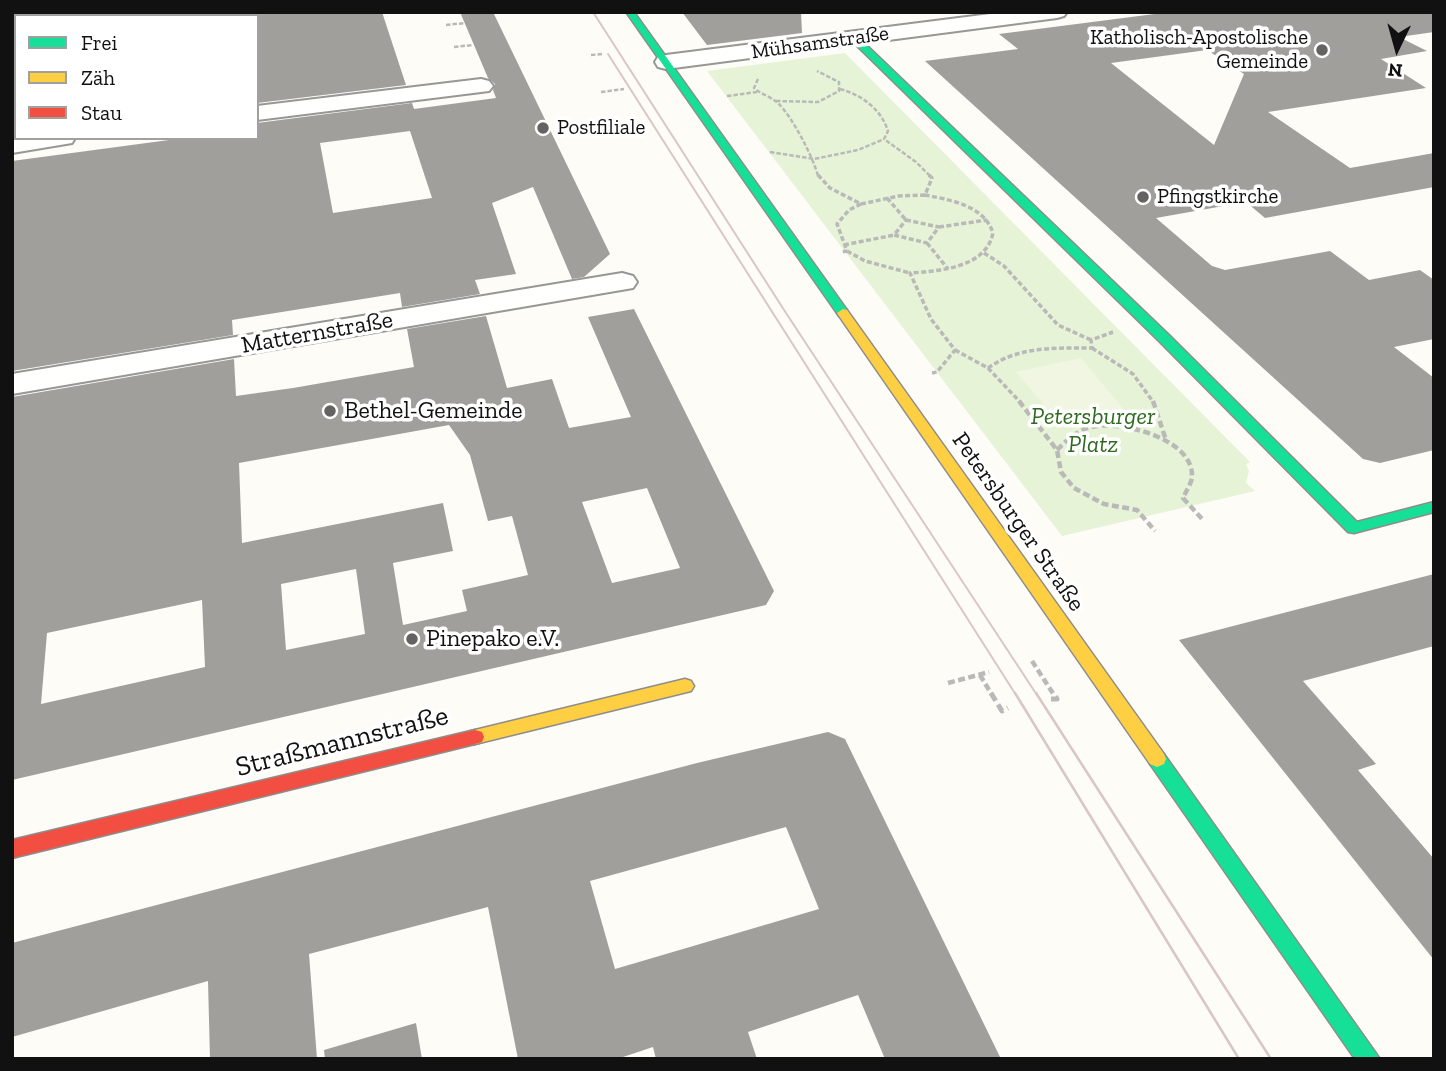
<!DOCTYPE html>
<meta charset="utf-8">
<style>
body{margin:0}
#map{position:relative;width:1446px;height:1071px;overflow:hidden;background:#fdfcf7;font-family:"Zilla Slab",serif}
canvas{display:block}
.frame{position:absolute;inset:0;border:14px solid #111;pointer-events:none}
.legend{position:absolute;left:14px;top:14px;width:245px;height:126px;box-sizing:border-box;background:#fff;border:2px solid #a0a0a0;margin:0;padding:9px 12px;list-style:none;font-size:21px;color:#111}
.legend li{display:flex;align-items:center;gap:14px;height:35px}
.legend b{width:35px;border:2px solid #a0a0a0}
.north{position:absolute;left:1362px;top:14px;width:70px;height:70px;-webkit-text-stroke:5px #fff;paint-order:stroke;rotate:185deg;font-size:19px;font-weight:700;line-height:28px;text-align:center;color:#111}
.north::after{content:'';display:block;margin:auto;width:24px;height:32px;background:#111;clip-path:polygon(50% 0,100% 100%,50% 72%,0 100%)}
</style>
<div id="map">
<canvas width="1446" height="1071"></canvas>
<div class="frame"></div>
<ul class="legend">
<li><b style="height:9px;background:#16e098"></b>Frei</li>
<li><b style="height:9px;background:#ffcf43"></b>Zäh</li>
<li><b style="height:9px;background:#f24e42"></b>Stau</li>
</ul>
<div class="north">N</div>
</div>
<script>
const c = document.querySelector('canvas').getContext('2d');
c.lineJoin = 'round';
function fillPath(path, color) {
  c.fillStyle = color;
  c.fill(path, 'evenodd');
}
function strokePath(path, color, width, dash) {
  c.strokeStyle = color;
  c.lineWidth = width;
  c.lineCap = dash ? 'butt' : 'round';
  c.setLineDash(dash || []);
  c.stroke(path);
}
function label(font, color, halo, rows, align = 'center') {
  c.font = font + ' "Zilla Slab",serif';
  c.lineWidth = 7;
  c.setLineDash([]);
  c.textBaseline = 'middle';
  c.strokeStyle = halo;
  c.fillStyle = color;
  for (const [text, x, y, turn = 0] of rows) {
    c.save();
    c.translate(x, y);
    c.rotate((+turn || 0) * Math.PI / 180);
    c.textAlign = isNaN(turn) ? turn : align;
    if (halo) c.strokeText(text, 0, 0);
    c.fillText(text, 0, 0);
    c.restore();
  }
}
fillPath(new Path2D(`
 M845,53l405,409 -4,2 3,7 -3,12 9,8 -193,45 -355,-465z`), '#e7f3d7');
fillPath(new Path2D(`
 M1081,358l45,54 -65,13 -45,-53z`), '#f0f6e1');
fillPath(new Path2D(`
 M257,12h125l24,73 -149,18z
 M460,12h33l117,242 -26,23 -12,2 -39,-92 -41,16 24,71 -41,6 5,14 -78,13 -2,-14 -168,27 1,15 -221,36v-210l172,-23h73v-15l155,-20 2,6 82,-11 -3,-8 2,-6 -7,-6zM410,131l22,67 -99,15 -13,-70z
 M682,12h119l1,21 -95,12z
 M1170,12h264v20l-35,5 28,14 -46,8 45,29 -158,24 82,56 84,-15v34l-169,31 -19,-16 -90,16 56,48 13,4 105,-19 39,29 51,-10 14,10v59l-40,8 40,31v72l-54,13 -17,-4 -438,-398 93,-12 -19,-15zM1207,50l37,24 -30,71 -103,-82z
 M634,309l140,282 -8,14 -754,175v-383l222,-38 2,37 57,-8 121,-21 -7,-38 79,-13 21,72 45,-9 17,49 62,-11 -43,-100zM449,425l21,30 18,66 24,-5 16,59 -66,15 5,21 -64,14 -10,-62 60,-12 -10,-48 -201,40 -3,-80zM647,488l33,80 -68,15 -30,-81zM356,569l9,65 -79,16 -5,-66zM202,600l3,67 -164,37 6,-71z
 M1434,574v72l-131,35 73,83 -18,6 76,89v101l-255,-320z
 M828,732l17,7 156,320h-116l-27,-64 -110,37 9,27h-101l-3,-12 -36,12h-99l-30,-152 -179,47 8,105h-107l-2,-78 -196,56v-94l685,-180zM786,827l33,82 -204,60 -25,-88z
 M416,1023l6,36h-97l-1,-9z`), '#a19f9c');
const street = new Path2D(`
 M62,12h27l-2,4h-27z
 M1006,12h61l-3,4 -7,2 -391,51 -8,-2 -3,-5 3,-5 8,-2z
 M12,31h4v13h-4z
 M481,79l8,2 4,5 -4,5 -232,29v-14z
 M12,137l4,1h59l-3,5 -60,10z
 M622,273l11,3 4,6 -4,6 -621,106v-20z`);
const fast = new Path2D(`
 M626,12h8l213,298v6h-8z
 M852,37h6l311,298 188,187 77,-20v10l-80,21 -6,-1 -189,-191 -307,-300z
 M1157,751l7,3 216,305h-25l-205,-295 -2,-5 2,-5z`);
const slow = new Path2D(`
 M843,309l4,1 317,444 2,5 -2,5 -7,3 -7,-3 -313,-451z
 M685,679l6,2 3,5 -3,5 -216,53 -7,-2 -2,-5 2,-5 7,-2z`);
const jam = new Path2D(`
 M475,730l7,2 2,5 -2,5 -7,2 -463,114v-18z`);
strokePath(street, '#979795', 4);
strokePath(fast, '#8e8d8b', 3);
strokePath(slow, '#8e8d8b', 3);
strokePath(jam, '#8e8d8b', 3);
strokePath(new Path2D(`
 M446,25l19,-2
 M454,47l19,-2
 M591,55l12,-1
 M758,79l-4,9c7,6 17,9 24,15 15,15 35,54 40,73
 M840,89c22,6 41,20 48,42l-4,8 32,23 14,14
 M601,92l23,-3
 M727,96l30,-4
 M776,101l42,1 21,-11v-9l-22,-11
 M770,152l44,7 44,-9 26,-11`), '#b9b9b8', 2.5, [4.5, 2]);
strokePath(new Path2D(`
 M818,175l12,13 31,16 -12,6 -12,14 10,27 -6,1
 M929,175l3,3 -7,17c25,5 59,10 68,38 -7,35 -54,38 -83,40l21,46 24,31 -18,22 -5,1
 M887,198l19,22
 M861,204l38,-8 26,-1
 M906,220l33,7 -12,16 -33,-8z
 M939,227l48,-7
 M927,243l21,26
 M844,245l50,-10
 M847,251l18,10 45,12
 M984,253l20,13 54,59 33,15
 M1092,348l41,26 21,29
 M955,350l33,18c31,-22 67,-20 104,-20l-1,-8 22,-8
 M988,368l33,35`), '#b9b9b8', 3.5, [5, 2.5]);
strokePath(new Path2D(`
 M1019,401l38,49 4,22 13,16 30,16 33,6 18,21
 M1153,401l13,39
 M1057,450c12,-12 23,-22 40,-24 29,-4 98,14 95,52 -1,6 -7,15 -9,20l20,22
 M1032,661l22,34
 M980,675l12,20
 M948,683l41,-11`), '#b9b9b8', 4.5, [7, 3.5]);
strokePath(new Path2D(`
 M991,693l11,18 6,-3
 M1051,699h6l-4,-6`), '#b9b9b8', 5, [9, 4.5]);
fillPath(street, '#fffffe');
fillPath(fast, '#16e098');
fillPath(slow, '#ffcf43');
fillPath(jam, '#f24e42');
strokePath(new Path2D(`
 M593,12l193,301 251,382
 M608,54l408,641`), '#d9c6c7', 2);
strokePath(new Path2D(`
 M1015,693l224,366
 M1036,693l235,366`), '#d9c6c7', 2.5);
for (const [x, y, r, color] of [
 [1322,50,7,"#646362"],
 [543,128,7,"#646362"],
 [1143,197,7,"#646362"],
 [330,411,7,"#646362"],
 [412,639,7,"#646362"]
]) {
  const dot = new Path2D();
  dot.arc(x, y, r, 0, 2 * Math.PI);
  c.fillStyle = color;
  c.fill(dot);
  strokePath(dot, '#fff', 2.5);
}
label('21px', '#111', '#fff', [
 ["Katholisch-Apostolische",1308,38,"right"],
 ["Gemeinde",1308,62,"right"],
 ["Postfiliale",557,128],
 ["Pfingstkirche",1157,197]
], 'left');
label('21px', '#111', '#fff', [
 ["Mühsamstraße",820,43,-8]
]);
label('24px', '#111', '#fff', [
 ["Matternstraße",317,333,-10],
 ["Petersburger Straße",1018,522,55]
]);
label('24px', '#111', '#fff', [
 ["Bethel-Gemeinde",344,411],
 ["Pinepako e.V.",426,639]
], 'left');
label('italic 24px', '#2f6b1f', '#fff', [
 ["Petersburger",1093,417],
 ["Platz",1093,445]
]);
label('28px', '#111', '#fff', [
 ["Straßmannstraße",342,742,-14]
]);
</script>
